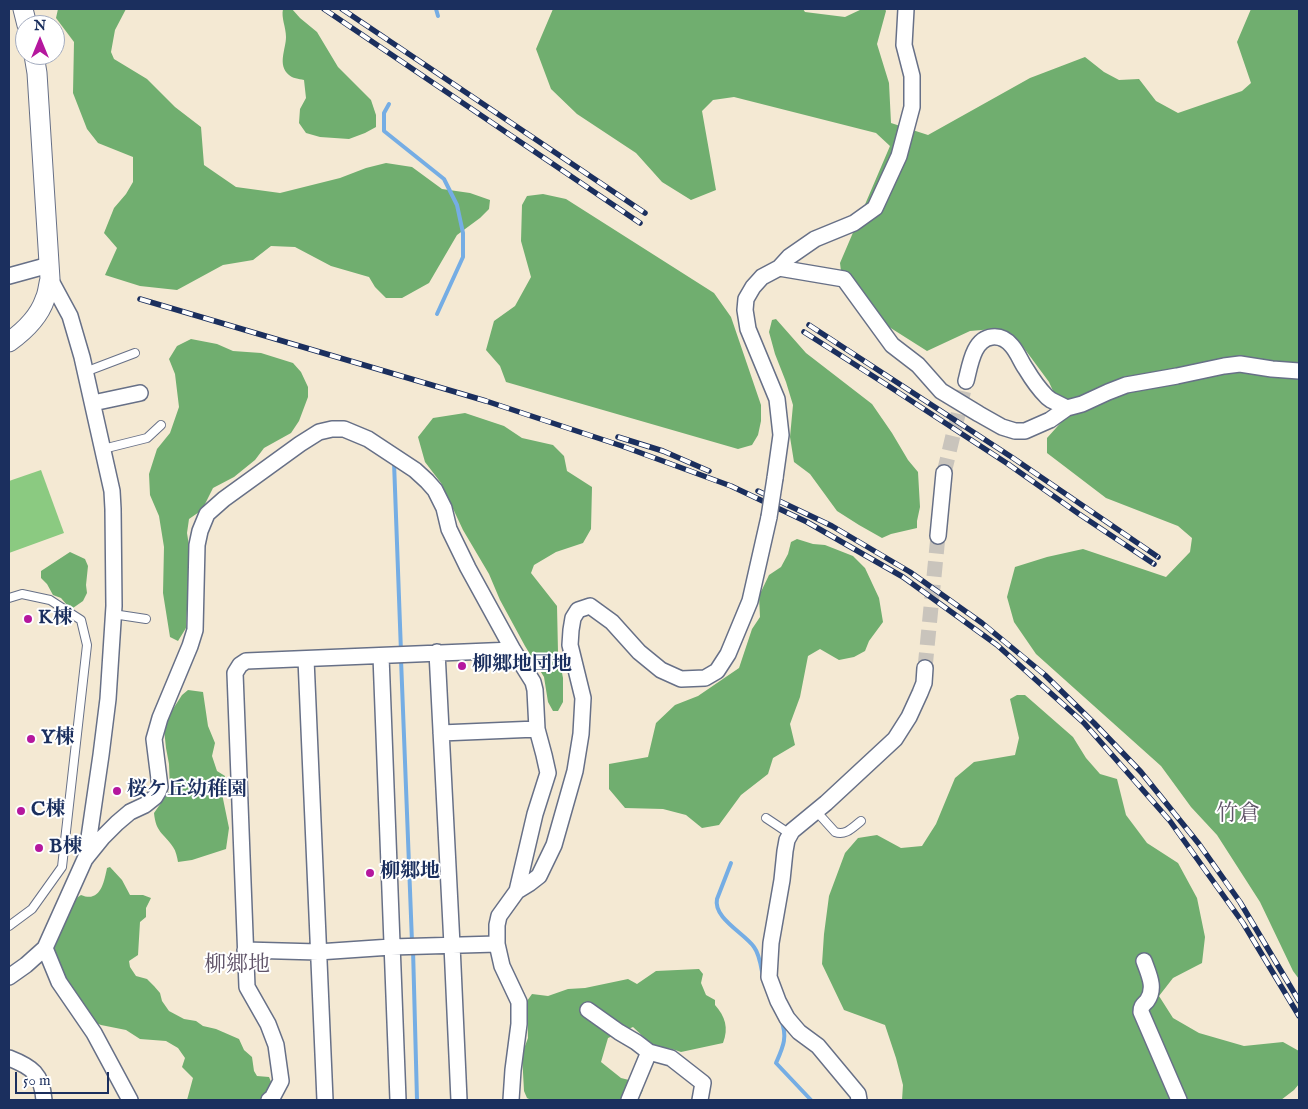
<!DOCTYPE html>
<meta charset="utf-8">
<style>
body{margin:0}
#map{position:relative;width:1308px;height:1109px;overflow:hidden;background:#f4e9d3;font-family:"IM FELL English",serif}
canvas{display:block}
.frame{position:absolute;inset:0;border:10px solid #1b2f5e;pointer-events:none}
.north{position:absolute;left:15px;top:15px;width:50px;height:50px;box-sizing:border-box;background:#fff;border:1px solid #a4acbf;border-radius:50%;rotate:0deg;font-size:14px;font-weight:700;line-height:20px;text-align:center;color:#1b2f5e}
.north::after{content:'';display:block;margin:auto;width:18px;height:22px;background:#b5179e;clip-path:polygon(50% 0,100% 100%,50% 72%,0 100%)}
.scale{position:absolute;left:15px;top:1072px;width:94px;height:22px;box-sizing:border-box;border:2px solid #1b2f5e;border-top:0;padding-left:6px;font-size:15px;line-height:18px;white-space:nowrap;color:#1b2f5e;-webkit-text-stroke:4px #fff;paint-order:stroke}
</style>
<div id="map">
<canvas width="1308" height="1109"></canvas>
<div class="frame"></div>
<div class="north">N</div>
<div class="scale">50 m</div>
</div>
<script>
const c = document.querySelector('canvas').getContext('2d');
c.lineJoin = 'round';
function fillPath(path, color) {
  c.fillStyle = color;
  c.fill(path, 'evenodd');
}
function strokePath(path, color, width, dash) {
  c.strokeStyle = color;
  c.lineWidth = width;
  c.lineCap = dash ? 'butt' : 'round';
  c.setLineDash(dash || []);
  c.stroke(path);
}
function label(font, color, halo, rows, align = 'center') {
  c.font = font + ' "IM FELL English","Noto Serif JP",serif';
  c.lineWidth = 4;
  c.setLineDash([]);
  c.textBaseline = 'middle';
  c.strokeStyle = halo;
  c.fillStyle = color;
  for (const [text, x, y, turn = 0] of rows) {
    c.save();
    c.translate(x, y);
    c.rotate((+turn || 0) * Math.PI / 180);
    c.textAlign = isNaN(turn) ? turn : align;
    if (halo) c.strokeText(text, 0, 0);
    c.fillText(text, 0, 0);
    c.restore();
  }
}
fillPath(new Path2D(`
 M41,470l23,63 -55,20v-72z`), '#8bca81');
fillPath(new Path2D(`
 M58,9h68l-11,21 -4,22 3,7 33,20 28,28 26,20 3,38 32,22 44,6 60,-15 26,-10 20,-5 26,4 30,22 28,4 20,7 -1,9 -9,9 -23,17 -28,48 -27,15h-16l-11,-11 -6,-10 -38,-11 -36,-19 -24,-1 -18,14 -30,5 -46,25 -37,-4 -35,-11 12,-27 -13,-15 10,-25 12,-14 7,-12v-25l-35,-14 -11,-14 -14,-36 1,-51 -18,-24z
 M283,9h9l8,9 17,14 21,35 33,33 5,15v12l-11,6 -16,6 -29,-2 -14,-4 -7,-10 1,-14 6,-11 -2,-18c-5,-1 -12,-2 -15,-5 -12,-10 -3,-26 -3,-38 0,-10 -5,-19 -3,-28z
 M553,9h250l2,3 40,5 17,-8h23l1,2 -9,33 12,39 2,40 37,12 102,-57 55,-21 19,15 15,8 20,-1 17,22 22,12 64,-22 9,-8 -14,-41 14,-33h48v970l-6,-8 -33,-69 -43,-67 -26,-28 -30,-41 -125,-112 -22,-32 -7,-25 8,-30 32,-10 36,-8 83,28 24,-25 2,-14 -14,-12 -72,-28 -59,-45v-15l18,-20 -16,-36 -31,-42 -25,-11 -23,2 -43,20 -60,-38 -24,-25 -3,-25 50,-117 -14,-13 -142,-36 -21,3 -11,11 14,79 -25,10 -29,-18 -26,-29 -59,-39 -26,-25 -15,-40z
 M543,194l23,5 148,94 17,24 30,88v16l-3,14 -6,10 -14,4 -232,-67 -6,-16 -14,-16 8,-29 21,-15 16,-29 -10,-36 1,-36 5,-9z
 M776,319l30,34 66,51 20,29 16,27 10,12 2,35 -3,14v7l-26,6 -9,4 -23,-13 -22,-14 -27,-37 -16,-12 -4,-25 3,-32 -7,-23 -11,-28 -6,-22 3,-12z
 M191,339l26,5 16,7 28,2 32,10 8,9 7,15v10l-9,24 -8,12 -27,15 -9,12 -21,17 -21,11 -11,22 -13,9 -2,14 3,19 -4,76 -8,13 -8,-4 -7,-44 1,-46 -5,-31 -9,-21 -1,-21 8,-25 13,-16 9,-26 -4,-33 -6,-15 8,-13z
 M465,413l39,13 18,12 31,7 11,11 3,15 25,16 -1,42 -8,14 -27,9 -22,13 -3,8 26,33 1,46 5,26v24l-5,9h-5l-5,-9 -4,-25 -19,-31 -25,-46 -11,-26 -26,-44 -22,-47 -16,-21 -7,-25 15,-19z
 M797,539l16,5 12,1 28,11 12,12 14,30 4,24 -14,19 -4,10 -11,6 -15,3 -19,-11 -12,7 -8,41 -10,27 5,21 -22,13 -5,16 -27,21 -22,30 -17,3 -16,-13 -23,-6 -38,-1 -16,-19v-25l39,-7 8,-34 19,-18 23,-9 41,-28 13,-39 8,-12 -1,-21 10,-21 12,-8 7,-13 3,-12z
 M70,552l15,7 3,7 -2,19 1,8 -4,8 -10,7 -6,-3 -6,-7 -8,-3 -6,-11 -6,-6v-7z
 M188,690l15,2 5,34 7,17 -3,13 5,15 8,5 -4,13 8,39 -3,21 -34,11 -14,2c-1,-5 -2,-11 -5,-15 -10,-15 -17,-14 -19,-34l16,-23 -1,-26 -3,-16 -2,-19 9,-20 9,-14z
 M1017,695h8l48,42 13,21 14,16 17,5 9,36 21,28 31,20 19,35 8,39 -3,26 -29,15 -14,18 14,22 26,15 45,13 39,-4 16,9v33l-5,6 -13,10h-379l1,-15 -7,-27 -11,-33 -41,-15 -22,-46 2,-30 5,-38 16,-43 13,-15 19,-3 24,13 21,-2 14,-22 19,-46 19,-16 41,-7 4,-17 -9,-39z
 M110,867l12,13 8,15h13l8,3 -5,10v9l-6,5 -2,33 -9,6 1,6 6,9 11,3 7,7 6,7 2,8 7,10 15,8 12,2 7,5 13,3 23,10 5,11 8,7 2,14 3,5 12,1 3,7 -7,16h-78l6,-22 -11,-11 3,-9 -7,-10 -12,-7 -26,-2 -14,-9 -25,-5 -10,-4 -21,-32 -18,-32 1,-13 19,-43 9,-6c19,8 23,-12 26,-27z
 M699,969l4,5 -2,9 5,12 9,5v5c10,11 14,23 8,38l-42,9 -9,-3 -13,-2 -9,-4 -17,-16 -25,11 -7,24 20,16 12,3 10,9 -5,10h-107l-4,-2 -3,-7 -2,-37 6,-16 -1,-37 5,-7 16,2 20,-7 17,-1 43,-9 9,5 19,-13z`), '#70ae6f');
strokePath(new Path2D(`
 M436,9l2,7
 M389,104l-5,9v18l60,48 13,26 6,28v24l-26,57
 M394,462l7,190
 M401,659l11,283
 M731,863l-14,36c-4,19 27,34 37,48 6,8 7,20 9,30
 M413,949l4,151
 M781,1020c7,17 2,27 -5,43l35,37`), '#75ade4', 4);
strokePath(new Path2D(`
 M944,473l22,-92
 M925,668l13,-132`), '#c9c4bc', 15, [15, 8]);
const service = new Path2D(`
 M85,372l50,-19
 M103,449l44,-11 14,-13
 M9,598l13,-4 28,6 31,20 6,25 -25,222 -30,42 -23,17
 M113,614l33,5
 M816,811l19,21c11,4 18,-5 26,-11
 M766,818l24,16`);
const minor = new Path2D(`
 M779,268l65,11 48,66 26,20 23,26 38,23 23,13 13,4h10l25,-11 17,-12 15,-4 26,-12 18,-7 51,-9 47,-10 16,-2 32,5 27,2
 M9,276l40,-11
 M50,279l20,37 12,41 30,134 1,18 1,97 -6,93 -7,56 -15,103
 M966,381c4,-15 7,-42 26,-44 8,-1 15,3 20,9 6,7 9,16 14,23 6,10 13,20 21,28l4,3 16,8
 M93,403l47,-10
 M775,478l6,-43 -4,-36 -29,-70 -3,-19 1,-11 7,-12 9,-10 17,-9 10,-11 26,-18 39,-16 21,-15 24,-52 13,-49v-31l-8,-31 2,-36
 M938,536l6,-63
 M437,652l15,293 7,155
 M381,656l17,444
 M306,659l19,441
 M441,733l96,-4
 M517,891l13,-8 9,-7 15,-31 21,-74 6,-37 2,-36 -13,-53 1,-15 2,-12 5,-8 12,-4 22,16 27,30 22,18 20,9 24,-1 12,-7 11,-17 22,-53 19,-84
 M45,948l14,34 35,51 36,67
 M245,950l73,2 73,-5 106,-3
 M1144,961c5,14 12,27 3,40 -4,4 -6,5 -6,11l38,88
 M9,977l17,-12 19,-17 40,-89 17,-21 15,-15 13,-11 15,-7 10,-8 3,-5 2,-5 -6,-48 6,-21 30,-72 5,-16 2,-85 3,-14 7,-17 17,-15 76,-55 19,-12 13,-3h12l24,10 47,31 12,11 8,9 9,18 5,21 19,39 45,82 20,32 2,8 2,39 7,26 4,18 -13,41 -18,77 -18,25 -2,9v19l5,22 17,36v22l-6,46 -2,30
 M588,1010l31,22 17,10 13,10 -20,48
 M649,1052l22,6 32,25 -3,17
 M9,1058c23,9 33,16 35,42
 M269,1100l3,-2 9,-17 -5,-36 -8,-21 -21,-37 -12,-314 5,-8 6,-4 267,-11
 M859,1100l-1,-6 -40,-48 -19,-14 -12,-14 -9,-17 -9,-24 2,-34 11,-63 3,-29 2,-11 5,-9 34,-28 69,-64 14,-22 11,-24 4,-10 1,-15`);
const tertiary = new Path2D(`
 M23,9l4,16
 M9,342c14,-10 30,-25 36,-43 3,-6 3,-13 5,-20l-13,-206 -3,-18`);
strokePath(service, '#677087', 10);
strokePath(minor, '#677087', 18);
strokePath(tertiary, '#677087', 21);
strokePath(service, '#fff', 8);
strokePath(minor, '#fff', 15);
strokePath(tertiary, '#fff', 19);
const rail = new Path2D(`
 M324,9l316,214
 M342,9l303,204
 M140,299l346,102 136,45 109,40 76,36 96,55 94,68 87,78 86,98 73,102 56,93
 M809,325l204,133 145,99
 M804,332l83,53 121,79 71,50 75,50
 M618,437l45,14 46,20
 M758,491l74,35 78,46 72,51 63,52 49,48 47,49 58,72 41,58 59,99`);
strokePath(rail, '#1b2f5e', 5.5);
strokePath(rail, '#fff', 4, [11]);
const minorBridge = new Path2D(`
 M769,517l6,-39`);
strokePath(minorBridge, '#677087', 18, []);
strokePath(minorBridge, '#fff', 15);
for (const [x, y, r, color] of [
 [28,619,5,"#b5179e"],
 [462,666,5,"#b5179e"],
 [31,739,5,"#b5179e"],
 [117,791,5,"#b5179e"],
 [21,811,5,"#b5179e"],
 [39,848,5,"#b5179e"],
 [370,873,5,"#b5179e"]
]) {
  const dot = new Path2D();
  dot.arc(x, y, r, 0, 2 * Math.PI);
  c.fillStyle = color;
  c.fill(dot);
  strokePath(dot, '#fff', 2);
}
label('bold 20px', '#1b2f5e', '#fff', [
 ["K棟",38,619],
 ["柳郷地団地",472,666],
 ["Y棟",41,739],
 ["桜ケ丘幼稚園",127,791],
 ["C棟",31,811],
 ["B棟",49,848],
 ["柳郷地",380,873]
], 'left');
label('22px', '#605469', '#fff', [
 ["竹倉",1238,815],
 ["柳郷地",237,966]
]);
</script>
